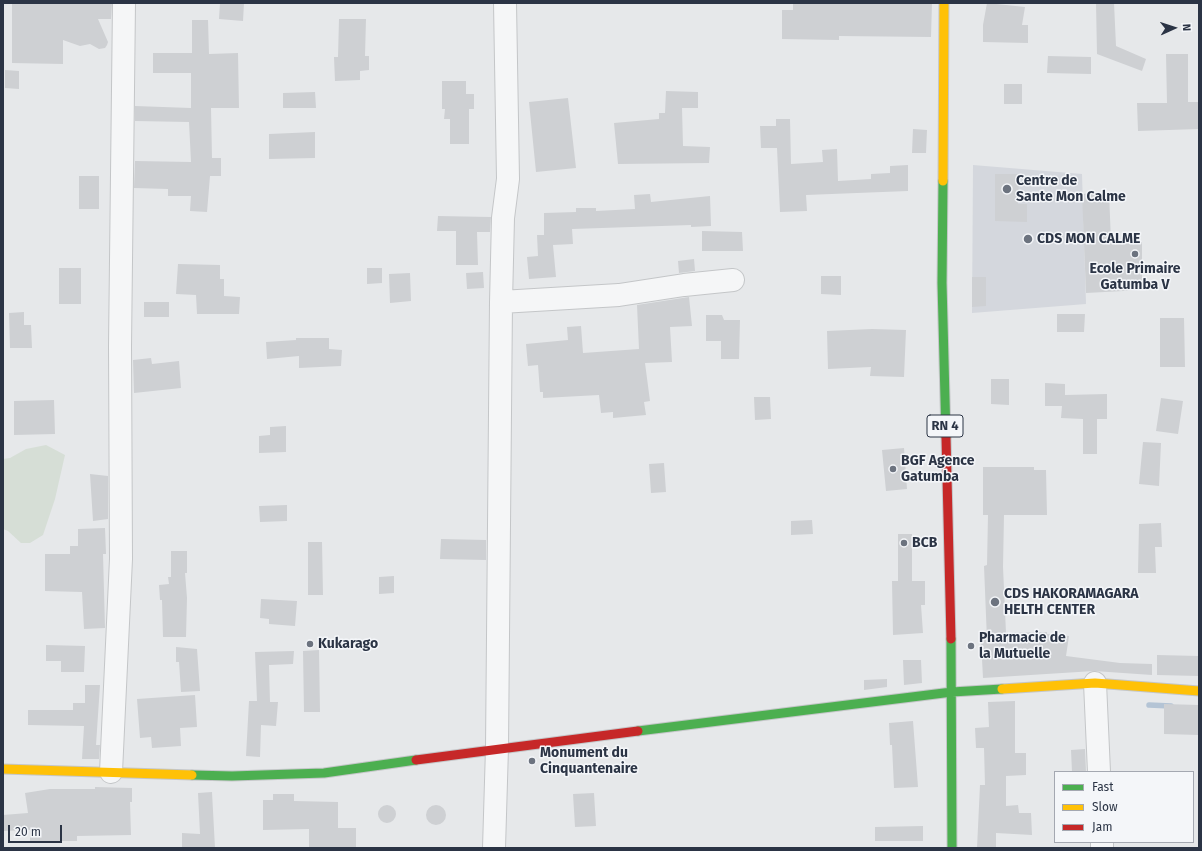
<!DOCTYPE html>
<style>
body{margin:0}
#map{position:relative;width:1202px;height:851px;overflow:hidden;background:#e6e8ea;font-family:"Fira Sans",sans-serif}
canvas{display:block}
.frame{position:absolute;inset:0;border:4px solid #2b3445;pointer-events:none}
.legend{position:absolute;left:1054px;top:771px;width:140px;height:72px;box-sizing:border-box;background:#f4f6f9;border:1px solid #a4a8b1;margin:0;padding:5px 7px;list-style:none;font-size:12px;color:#2b3445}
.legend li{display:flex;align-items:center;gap:8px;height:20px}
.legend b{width:20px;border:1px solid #a4a8b1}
.north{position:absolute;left:1154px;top:8px;width:40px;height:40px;-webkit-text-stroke:3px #f4f6f9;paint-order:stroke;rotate:87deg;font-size:11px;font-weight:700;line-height:16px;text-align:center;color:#2b3445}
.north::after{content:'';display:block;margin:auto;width:14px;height:18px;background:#2b3445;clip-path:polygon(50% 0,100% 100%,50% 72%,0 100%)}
.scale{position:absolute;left:8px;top:825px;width:54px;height:18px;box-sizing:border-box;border:2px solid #2b3445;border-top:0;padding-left:5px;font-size:12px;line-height:14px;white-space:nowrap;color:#2b3445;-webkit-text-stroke:3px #f4f6f9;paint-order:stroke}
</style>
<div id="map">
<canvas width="1202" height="851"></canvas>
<div class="frame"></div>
<ul class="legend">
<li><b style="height:5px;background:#4caf50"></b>Fast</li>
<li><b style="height:5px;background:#ffc107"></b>Slow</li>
<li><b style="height:5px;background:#c62828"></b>Jam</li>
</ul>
<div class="north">N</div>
<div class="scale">20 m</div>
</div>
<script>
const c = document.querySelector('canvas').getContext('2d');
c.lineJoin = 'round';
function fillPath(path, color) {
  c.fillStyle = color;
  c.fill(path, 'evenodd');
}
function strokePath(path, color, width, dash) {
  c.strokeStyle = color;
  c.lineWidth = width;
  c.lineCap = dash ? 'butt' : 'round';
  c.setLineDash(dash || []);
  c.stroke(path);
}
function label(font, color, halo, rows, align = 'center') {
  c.font = font + ' "Fira Sans",sans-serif';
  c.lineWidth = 3;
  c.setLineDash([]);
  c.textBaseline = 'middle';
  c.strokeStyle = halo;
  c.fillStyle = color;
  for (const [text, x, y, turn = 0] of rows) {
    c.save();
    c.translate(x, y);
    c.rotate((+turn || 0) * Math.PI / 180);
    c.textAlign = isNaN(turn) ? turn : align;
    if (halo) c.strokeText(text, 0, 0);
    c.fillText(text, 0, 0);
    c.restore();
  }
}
fillPath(new Path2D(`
 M973,165l109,9 4,130 -114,9z`), '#d4d7dd');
fillPath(new Path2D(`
 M46,445l19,10 -10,44 -12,36 -13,8h-9l-13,-12 -5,-2v-70l7,-1 16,-9z`), '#d6ded6');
strokePath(new Path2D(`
 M1149,705l22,1`), '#b4c4d5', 5.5);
fillPath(new Path2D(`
 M12,3h100l-1,16h-13l10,23 -1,3 -2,3 -6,1 -9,-5 -10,2 -17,-6v24l-51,-1z
 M220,3h24l-1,18 -24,-2z
 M793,3h139l-1,34 -92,-1v4l-57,-1v-29h11z
 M987,3l38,4 -3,18h6v18l-45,-1v-17z
 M1096,3h18l2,43 30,13 -4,12 -45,-17z
 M339,19h27l-1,37h4v14l-9,1v9l-25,1 -1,-24h4z
 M192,20h16l1,34 29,-1 1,55h-28l1,50h9v18h-11l-3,36 -17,-1 1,-15h-23v-7l-34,-1 1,-27 56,1 -2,-40 -54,-1v-15l56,2v-35h-38v-20h39z
 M1166,54h22v48h11v27l-61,2 -1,-28h30z
 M1048,56l43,1v17l-44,-1z
 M5,70l14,1v18l-14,-1z
 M442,81h24v13h8v15h-5v35h-19v-25h-6l1,-10h-3z
 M1004,84h18v20h-18z
 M666,91l32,1v16h-16l1,38 27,1 -1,16 -91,1 -4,-41 45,-4v-6h6z
 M315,92l1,16h-33v-15z
 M568,98l8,70 -40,4 -7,-70z
 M776,119h14l1,45 32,-2 -1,-12 15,-1 1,32 33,-2v-5l19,-1v-7l18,-1v26l-102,4 1,16 -27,1 -3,-64h-16l-1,-22h16z
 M913,129l14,1 -1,23h-14z
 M315,132v26l-46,1v-25z
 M995,174h24l-1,30h9v18l-32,-1z
 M79,176h20v33h-20z
 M1109,192l2,50h31v48l-56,3 -4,-99z
 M650,194l1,8 59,-6 1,30 -20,1v-2l-119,4 1,15 -20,1 3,32 -27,2 -2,-22 11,-1 -1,-21h7v-22l32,-1v-4h20v3l39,-2 -1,-14z
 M438,216l53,1 -1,15h-13l1,33h-22v-34h-19z
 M702,231l40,1 1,19h-41z
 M694,259l1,12 -16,2 -1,-12z
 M178,264l42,1v14h4v17l16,1 -1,17h-42l-1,-19 -20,-1z
 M59,268h22v36h-22z
 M367,268h15v15l-15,1z
 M483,272l1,16 -17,1 -1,-16z
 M410,273l1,28 -21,2 -1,-29z
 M821,276h20v19l-20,-1z
 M972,277h14v29l-14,1z
 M689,297l3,29 -22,1 2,35 -27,1 5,38 -6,1 2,13 -33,3v-6l-12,1 -2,-18 -56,3v-6h-3l-2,-27 -10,1 -2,-22 42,-4 -1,-13 14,-1 2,27 56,-4 -2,-44z
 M144,302h25v15h-25z
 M24,312v13h7l1,23h-22l-1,-35z
 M1057,314h28l-1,18h-27z
 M706,315h16l2,5h16l-1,39h-18v-18h-15z
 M1160,318h24l1,49h-25z
 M872,329l34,1 -2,47 -34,-1 1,-9 -43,2 -1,-38z
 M296,338h33v11l13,1 -1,16 -42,2v-12l-32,3 -1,-17 30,-2z
 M151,358l1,6 27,-3 2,27 -47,5 -1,-33z
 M991,379h18v26l-18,-1z
 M1045,383l20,1v11l42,-1v25h-10v35h-14v-35l-22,-1 1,-12h-17z
 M754,397h16l1,22 -16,1z
 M1161,398l22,3 -5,33 -22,-3z
 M54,400l1,34 -41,1v-34z
 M286,426v26l-27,1v-17l11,-1v-8z
 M1143,442l18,1 -2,43 -20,-2z
 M904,448l3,41 -21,2 -4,-41z
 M664,463l2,29 -15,1 -2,-29z
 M983,467h51v3h12l1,45h-43l-1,52 3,66 41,-1v2l22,2 -3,20 54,7 32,1v11l-58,-4 -111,7 -2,-38h6l-3,-74 3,-1 1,-50h-5z
 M90,474l18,2v43l-15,2z
 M287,505v16l-27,1 -1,-16z
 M812,520l1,14 -22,1v-14z
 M1161,523l1,24h-7l1,26h-18l1,-49z
 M105,528l1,26h-3l2,74 -21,1 -2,-37 -37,-1v-37h25v-8h8v-17z
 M898,534h14v47h13v24h-4l2,28 -30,2 -1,-54h6z
 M441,539l45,1v20l-46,-1z
 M308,542h14l1,53h-15z
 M171,551h16v22h-2l2,25 -1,39h-23l-1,-37h-2l-1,-15 10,-1 -1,-7h3z
 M394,576v17l-15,1v-17z
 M261,599l36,2 -2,25 -26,-2v-5l-9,-1z
 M46,645l39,1 -1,26h-23v-11h-15z
 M176,647l21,2 3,42 -19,1 -2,-30h-3z
 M319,650l1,62h-16l-1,-61z
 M294,651l-1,13 -24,1 1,37h8l-2,24 -15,-1 -1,32 -14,-1 3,-55h8l-2,-49z
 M1157,655l42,1v20l-42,-1z
 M903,660h18l1,23 -18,2z
 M887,679v8l-23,3v-10z
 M85,685h15l-4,60h4l-1,14h-17l2,-33 -56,-1v-15h45v-7h12z
 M195,695l2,32 -17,1 1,18 -29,2 -1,-11 -11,1 -3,-39z
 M1015,701v52h11v22l-20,1v30l12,-1 1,8h12l1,22 -36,-2v15h-19l3,-63h5l-1,-37h-8l-1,-20 14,-1 -1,-25z
 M1164,704l35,1v30l-35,-1z
 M913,721l5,66 -24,1 -2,-43h-2l-1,-22z
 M1085,749l1,23h-14l-1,-22z
 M95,787l37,1v14h-2l1,33 -54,1v5h-47v-11l-27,1v-16l25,-2 -3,-20 25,-4h45z
 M212,792l3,56h-33v-15l18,1 -2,-41z
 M594,793l2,33 -21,1 -2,-33z
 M273,794h21v7l44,1v26h18v20h-47v-19l-46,1v-30h10z
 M426 815a10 10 0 1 1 20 0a10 10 0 1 1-20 0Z
 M378 814a9 9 0 1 1 18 0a9 9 0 1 1-18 0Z
 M923,826v15h-48v-14z`), '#ced0d3');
const street = new Path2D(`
 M501,302l118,-7 65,-10 49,-5
 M1095,683l4,89
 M111,772l10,-213 -1,-213 4,-343
 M1102,842v6
 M494,848l3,-100 4,-446 2,-84 5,-39 -3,-176`);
const fast = new Path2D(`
 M943,181l-1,102 4,154
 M951,639l1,209
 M638,731l314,-39 50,-3
 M192,775l40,1 92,-3 92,-13`);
const slow = new Path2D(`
 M943,181l1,-178
 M1002,689l93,-6 104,8
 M3,769l189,6`);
const jam = new Path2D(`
 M946,437l5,202
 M416,760l222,-29`);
strokePath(street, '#c4c6c8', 24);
strokePath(fast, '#c4c6c8', 11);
strokePath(slow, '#c4c6c8', 11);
strokePath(jam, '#c4c6c8', 11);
strokePath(street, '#f5f6f7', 22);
strokePath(fast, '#4caf50', 9);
strokePath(slow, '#ffc107', 9);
strokePath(jam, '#c62828', 9);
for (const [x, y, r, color] of [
 [1007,189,5,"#6c737f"],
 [1028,239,5,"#6c737f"],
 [1135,254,4,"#6c737f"],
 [893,469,4,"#6c737f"],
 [904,543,4,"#6c737f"],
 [995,602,5,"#6c737f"],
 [310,644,4,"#6c737f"],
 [971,646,4,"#6c737f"],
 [532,761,4,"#6c737f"]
]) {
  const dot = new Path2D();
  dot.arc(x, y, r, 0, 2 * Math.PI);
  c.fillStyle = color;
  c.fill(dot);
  strokePath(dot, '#f4f6f9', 1.5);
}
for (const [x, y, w] of [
 [945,426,36]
]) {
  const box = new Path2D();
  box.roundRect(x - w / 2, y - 11, w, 22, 3);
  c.fillStyle = '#f4f6f9';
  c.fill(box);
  strokePath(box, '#2b3445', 1);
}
label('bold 13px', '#2b3445', null, [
 ["RN 4",945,426]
]);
label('bold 14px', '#2b3445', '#f4f6f9', [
 ["Centre de",1016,181],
 ["Sante Mon Calme",1016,197],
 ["CDS MON CALME",1037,239],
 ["Ecole Primaire",1135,269,"center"],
 ["Gatumba V",1135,285,"center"],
 ["BGF Agence",901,461],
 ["Gatumba",901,477],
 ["BCB",912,543],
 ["CDS HAKORAMAGARA",1004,594],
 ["HELTH CENTER",1004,610],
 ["Pharmacie de",979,638],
 ["la Mutuelle",979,654],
 ["Kukarago",318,644],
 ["Monument du",540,753],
 ["Cinquantenaire",540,769]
], 'left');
</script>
